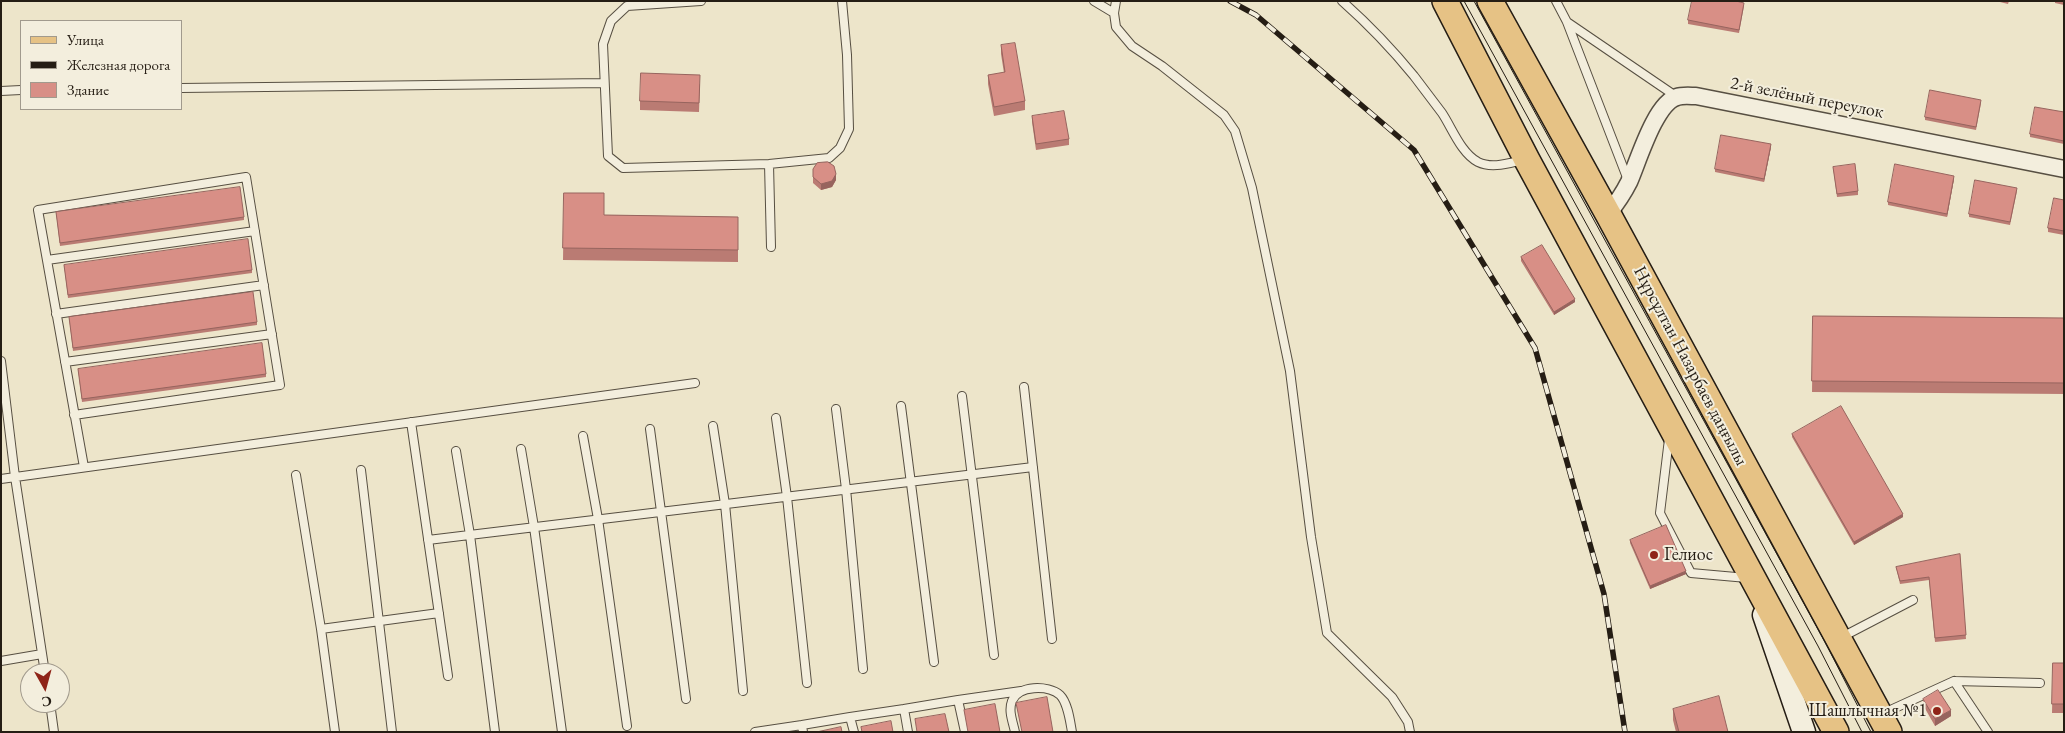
<!DOCTYPE html>
<meta charset="utf-8">
<style>
body{margin:0}
#map{position:relative;width:2065px;height:733px;overflow:hidden;background:#ede5ca;font-family:"EB Garamond",serif}
canvas{display:block}
.frame{position:absolute;inset:0;border:2px solid #251d14;pointer-events:none}
.legend{position:absolute;left:20px;top:20px;width:162px;height:90px;box-sizing:border-box;background:#f3eedd;border:1px solid #a19a8d;margin:0;padding:6px 9px;list-style:none;font-size:15px;color:#251d14}
.legend li{display:flex;align-items:center;gap:10px;height:25px}
.legend b{width:25px;border:1px solid #a19a8d}
.north{position:absolute;left:20px;top:663px;width:50px;height:50px;box-sizing:border-box;background:#f3eedd;border:1px solid #a19a8d;border-radius:50%;rotate:173deg;font-size:14px;font-weight:700;line-height:20px;text-align:center;color:#251d14}
.north::after{content:'';display:block;margin:auto;width:18px;height:22px;background:#8f2418;clip-path:polygon(50% 0,100% 100%,50% 72%,0 100%)}
</style>
<div id="map">
<canvas width="2065" height="733"></canvas>
<div class="frame"></div>
<ul class="legend">
<li><b style="height:6px;background:#e6c285"></b>Улица</li>
<li><b style="height:6px;background:#251d14"></b>Железная дорога</li>
<li><b style="height:14px;background:#d88f86"></b>Здание</li>
</ul>
<div class="north">С</div>
</div>
<script>
const c = document.querySelector('canvas').getContext('2d');
c.lineJoin = 'round';
function strokePath(path, color, width, dash) {
  c.strokeStyle = color;
  c.lineWidth = width;
  c.lineCap = dash ? 'butt' : 'round';
  c.setLineDash(dash || []);
  c.stroke(path);
}
function fillPath(path, color) {
  c.fillStyle = color;
  c.fill(path, 'evenodd');
}
function label(font, color, halo, rows, align = 'center') {
  c.font = font + ' "EB Garamond",serif';
  c.lineWidth = 4;
  c.setLineDash([]);
  c.textBaseline = 'middle';
  c.strokeStyle = halo;
  c.fillStyle = color;
  for (const [text, x, y, turn = 0] of rows) {
    c.save();
    c.translate(x, y);
    c.rotate((+turn || 0) * Math.PI / 180);
    c.textAlign = isNaN(turn) ? turn : align;
    if (halo) c.strokeText(text, 0, 0);
    c.fillText(text, 0, 0);
    c.restore();
  }
}
const lane = new Path2D(`
 M701,1l-74,5 -16,15 -8,23 5,112 15,12 146,-4 60,-6 11,-10 9,-19 -2,-74 -5,-54
 M1094,1l20,12
 M1116,1l-2,12 2,14 16,19 30,20 62,49 11,16 17,57 38,183 21,166 16,96 65,64 16,25 2,10
 M1342,1c26,23 50,48 72,75 9,12 19,25 28,37 10,15 19,40 36,49 14,7 31,1 45,-2
 M1556,1l11,21 61,158
 M1567,22l110,75
 M181,88l423,-5
 M1,91l20,-1
 M769,164l2,83
 M47,260l208,-29
 M56,314l208,-29
 M1,361l14,116 30,196
 M65,362l207,-28
 M1024,387l28,252
 M962,396l32,259
 M901,406l33,256
 M836,409l10,80 17,180
 M74,415l206,-30 -34,-208 -208,33 46,257
 M776,418l11,79 20,186
 M411,422l37,254
 M713,426l12,78 18,187
 M650,429l36,270
 M583,436l15,83 29,207
 M1669,439l-9,74 31,60 56,5
 M521,449l13,78 28,205
 M456,451l14,84 25,197
 M361,470l31,262
 M296,475l25,154 14,103
 M1,479l694,-96
 M428,540l605,-73
 M321,629l118,-16
 M1842,637l71,-37
 M1,661l41,-7
 M1954,681l86,2
 M958,700l63,-9
 M50,703l4,29
 M1884,713l70,-32 34,51
 M850,717l54,-8
 M755,732l47,-7
 M803,732l-1,-7 48,-8 4,15
 M908,732l-4,-23 54,-9 7,32
 M1015,732c-2,-10 -7,-21 -3,-31 6,-16 36,-16 48,-6 8,8 10,26 12,37`);
const street = new Path2D(`
 M1608,214c8,-10 15,-20 21,-32 9,-20 26,-79 48,-85 5,-2 14,-1 19,-1l368,73`);
const secondary = new Path2D(`
 M1764,615l40,117`);
const primary = new Path2D(`
 M1445,1l82,159 309,572
 M1490,1l118,213 281,518`);
strokePath(lane, '#574f42', 10);
strokePath(street, '#574f42', 19);
strokePath(secondary, '#251d14', 25);
strokePath(primary, '#251d14', 28);
strokePath(lane, '#f3eedd', 8);
strokePath(street, '#f3eedd', 16);
strokePath(secondary, '#f3eedd', 22);
strokePath(primary, '#e6c285', 25);
strokePath(new Path2D(`
 M1464,1l354,645 44,86
 M1474,1l351,641 46,90`), '#251d14', 1);
const rail = new Path2D(`
 M1230,1l26,14 158,135 121,198 69,246 21,138`);
strokePath(rail, '#251d14', 5.5);
strokePath(rail, '#f3eedd', 4, [11]);
fillPath(new Path2D(`
 M1996,1h13l-1,3z
 M2055,1h9v4l-9,-2z
 M1744,6l-5,27 -51,-9v-4z
 M1001,45l24,56v9l-31,6 -6,-32v-9l16,-2 -3,-19z
 M700,84l-1,28 -59,-2v-9z
 M1981,103l-5,27 -51,-10v-3z
 M2064,112v32l-34,-7v-3z
 M1032,116l37,23v6l-33,5 -4,-28z
 M1771,147l-7,35 -49,-10v-3z
 M1833,167l25,24v4l-21,2z
 M813,169l23,11 -4,7 -11,3 -8,-7z
 M1954,179l-7,38 -59,-12v-3z
 M2017,191l-7,34 -41,-8v-3z
 M564,193l40,22 134,2v45l-175,-2z
 M2064,200v35l-16,-3v-4z
 M56,212l188,5v3l-184,26z
 M1521,257l54,45 -21,13 -33,-54z
 M64,265l188,5v3l-184,25z
 M1813,316l251,2v76l-252,-2z
 M69,317l188,5v3l-184,26z
 M78,369l188,5v3l-184,25z
 M1792,434l111,83 -49,28 -62,-108z
 M1630,540l56,34 -36,15 -20,-46z
 M1960,554l6,85 -31,3 -6,-62 -29,4 -4,-17z
 M2053,663h11v50h-12z
 M1923,699l28,17 -16,10 -12,-21z
 M1673,709l55,23h-52l-3,-12z`), '#ba7b73');
fillPath(new Path2D(`
 M1771,144v3l-7,35v-3z
 M836,174v6l-4,7 -11,3v-6z
 M1954,176v3l-7,38v-3z
 M1575,299v3l-21,13v-3z
 M1903,514v3l-49,28v-3z
 M1686,571v3l-36,15v-3z
 M1951,710v6l-16,10v-7z`), '#97645e');
const building = new Path2D(`
 M1692,1h44l8,2 -5,27 -51,-10z
 M1015,43l10,58 -31,6 -6,-32 17,-3 -4,-27z
 M641,73l59,2 -1,28 -59,-2z
 M1930,90l51,10 -5,27 -51,-10z
 M2035,107l29,5v29l-34,-7z
 M1064,111l5,28 -33,5 -4,-28z
 M1721,135l50,9 -7,35 -49,-10z
 M828,162l6,4 2,8 -4,7 -11,3 -8,-7v-8l4,-6z
 M1855,164l3,27 -21,3 -4,-27z
 M1895,164l59,12 -7,38 -59,-12z
 M1975,180l42,8 -7,34 -41,-8z
 M240,187l4,30 -184,26 -4,-31z
 M564,193h40v22l134,2v33l-175,-2z
 M2054,198l10,2v31l-16,-3z
 M248,239l4,31 -184,25 -4,-30z
 M1542,245l33,54 -21,13 -33,-55z
 M253,292l4,30 -184,26 -4,-31z
 M1813,316l251,2v65l-252,-2z
 M262,343l4,31 -184,25 -4,-30z
 M1841,406l62,108 -49,28 -62,-108z
 M1666,525l20,46 -36,15 -20,-46z
 M1960,554l6,81 -31,3 -6,-61 -29,4 -4,-14z
 M2053,663h11v41h-12z
 M1938,690l13,20 -16,9 -12,-20z
 M1719,696l9,36h-49l-6,-23z
 M1047,697l6,35h-31l-6,-29z
 M995,704l5,28h-32l-4,-22z
 M945,714l4,18h-32l-2,-13z
 M891,721l2,11h-31l-1,-5z
 M841,727l1,5h-25z`);
fillPath(building, '#d88f86');
strokePath(building, '#97645e', 1);
for (const [x, y, r, color] of [
 [1654,555,5,"#8f2418"],
 [1937,711,5,"#8f2418"]
]) {
  const dot = new Path2D();
  dot.arc(x, y, r, 0, 2 * Math.PI);
  c.fillStyle = color;
  c.fill(dot);
  strokePath(dot, '#f3eedd', 2);
}
label('18px', '#251d14', '#f3eedd', [
 ["2-й зелёный переулок",1807,98,11],
 ["Нұрсұлтан Назарбаев даңғылы",1690,366,62]
]);
label('18px', '#251d14', '#f3eedd', [
 ["Гелиос",1664,555],
 ["Шашлычная №1",1927,711,"right"]
], 'left');
</script>
